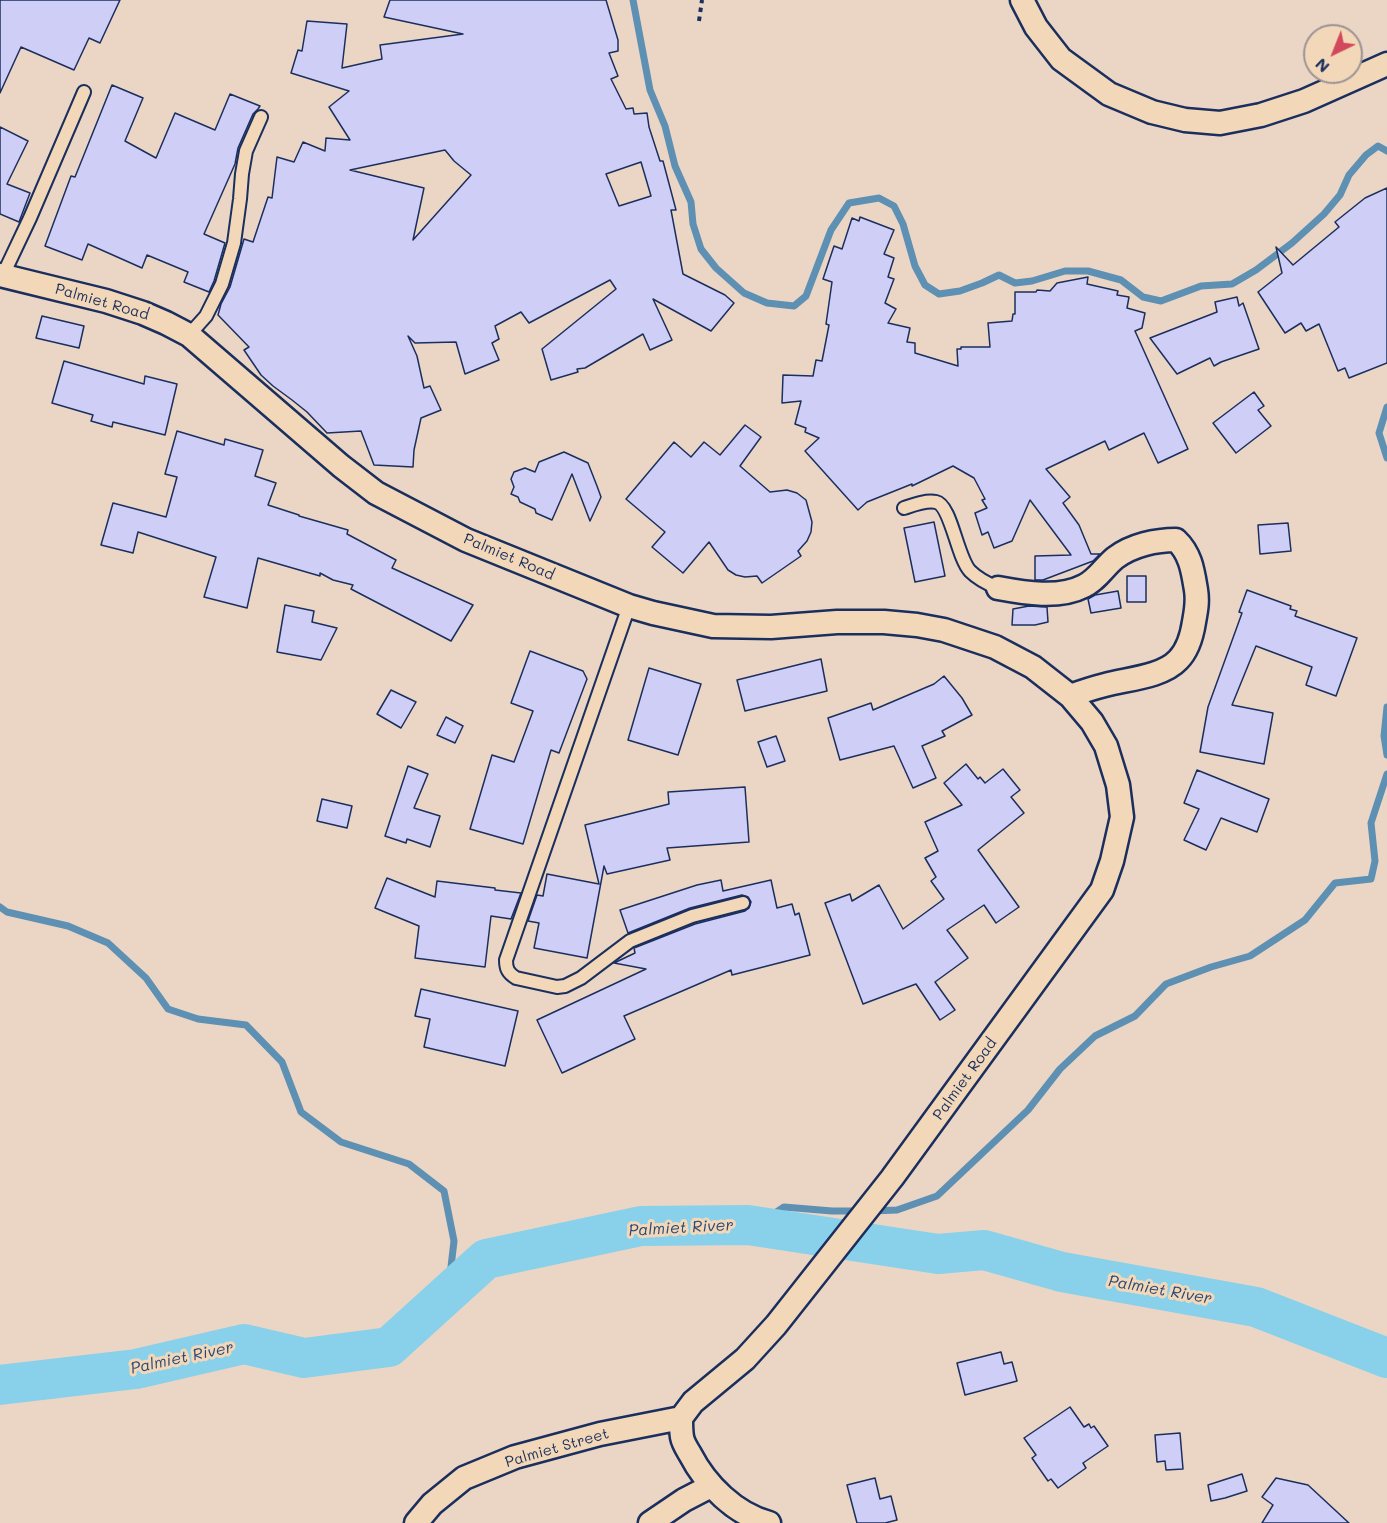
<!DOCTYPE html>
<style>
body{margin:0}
#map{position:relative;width:1387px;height:1523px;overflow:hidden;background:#ebd6c5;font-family:Mali,sans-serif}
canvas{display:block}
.north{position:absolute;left:1303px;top:24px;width:60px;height:60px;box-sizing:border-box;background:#f2d8b9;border:2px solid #9c9495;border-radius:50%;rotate:223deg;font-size:16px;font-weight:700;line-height:24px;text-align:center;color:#1b2f5e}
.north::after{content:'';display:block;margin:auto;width:21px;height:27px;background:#d1495b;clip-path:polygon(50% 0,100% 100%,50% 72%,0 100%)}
</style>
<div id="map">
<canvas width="1387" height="1523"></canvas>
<div class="north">N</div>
</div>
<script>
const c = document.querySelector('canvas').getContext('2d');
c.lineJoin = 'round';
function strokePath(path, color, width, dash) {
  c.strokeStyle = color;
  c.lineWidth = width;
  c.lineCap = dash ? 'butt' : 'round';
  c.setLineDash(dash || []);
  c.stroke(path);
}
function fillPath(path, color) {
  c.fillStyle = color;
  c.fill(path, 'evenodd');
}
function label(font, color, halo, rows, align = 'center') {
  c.font = font + ' Mali,sans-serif';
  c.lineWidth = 6;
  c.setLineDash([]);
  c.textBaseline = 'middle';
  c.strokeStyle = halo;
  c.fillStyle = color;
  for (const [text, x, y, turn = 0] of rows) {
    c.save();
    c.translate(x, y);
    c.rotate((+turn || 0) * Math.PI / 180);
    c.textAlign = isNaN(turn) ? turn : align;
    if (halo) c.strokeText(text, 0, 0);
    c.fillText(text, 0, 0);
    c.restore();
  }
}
strokePath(new Path2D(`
 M633,0l17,90 15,36 10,40 16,36 2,22 8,25 15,19 28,25 23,10 27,3 12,-10 25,-66 18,-27 30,-5 15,8 9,18 12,42 10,19 14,9 21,-3 22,-8 17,-8 16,8 17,-2 33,-10h23l33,9 22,17 18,4 40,-15 31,-2 24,-14 36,-27 32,-29 16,-19 9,-20 17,-20 12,-9 9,5
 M1387,407l-8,26 8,25
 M1387,707l-3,29 3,19
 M0,907l7,5 61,14 40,17 38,35 22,31 30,10 48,6 36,37 19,50 40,30 68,22 35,27 10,50 -6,52
 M872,1211l25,-1 40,-14 91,-86 32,-41 35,-33 40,-20 31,-32 45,-17 39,-11 55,-36 30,-37 36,-4 4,-18 -4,-38 16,-49
 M756,1226l28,-19 48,4h29`), '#5d90b2', 7);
strokePath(new Path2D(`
 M0,1385l136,-16 108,-25 60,14 85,-11 97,-88 155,-33 107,-1 190,29 46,-4 78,22 194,35 131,51`), '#89d0ea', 40);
const building = new Path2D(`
 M0,0h120l-20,43 -11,-5 -15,32 -53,-23 -21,46z
 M390,0h216l12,40v11l-9,2 9,23 -7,3 15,30 7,-1 1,6 13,-1 2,14 11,34h3l13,49h-5l12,64 42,21 9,8 -23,28 -58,-32 19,41 -22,10 -7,-16 -58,34 -8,1 1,3 -27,8 -9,-31 74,-60 -6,-9 -81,43 -8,-11 -26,14 4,13 -7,4 7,17 -34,14 -9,-32 -41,1 -7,-7 9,20 7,32 6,-2 11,24 -20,8 -7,32 -1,17 -39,-2 -13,-34 -34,2 -20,-21 -15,-12 -19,-14 -12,-11 -17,-25 5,-3 -31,-32 3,-11 9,-17 14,-48 9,3 15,-45 4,1 5,-41 17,5 9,-20 22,9 1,-13 24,2 -21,-33 20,-16 -58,-18 7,-23 4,1 5,-30 40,3 -5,44 40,-9 -2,-14 83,-11 -79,-17zM445,150l9,11 17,14 -58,65 11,-52 -74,-18zM641,162l10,34 -32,10 -13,-32z
 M112,85l31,13 -18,43 31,17 19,-45 40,17 15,-36 30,12 -2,3 -5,5 -15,34 -3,16 -31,70 21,9 -11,38 -5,11 -25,-10 4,-10 -41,-17 -5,13 -54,-24 -6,16 -37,-14 26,-70 4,1z
 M0,127l28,14 -21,43 23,9 -11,29 -19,-8z
 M1387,188v175l-38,15 -4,-10 -7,3 -19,-47 -13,7 -5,-8 -16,10 -27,-41 24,-19 -6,-26 17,18 46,-38 -4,-5 30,-24z
 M860,217l34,13 -10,24 10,4 -6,19 6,2 -9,24 11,6 -8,14 22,5 -3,14 8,1v10l43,13 -1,-17h4v-2h29l-2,-24 24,-2 1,-7h2v-22h21l1,-2 13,1 7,-8 31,-6 -1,7 31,7 -1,4 12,2 -2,11 18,5 -3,15 -7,3 53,118 -30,14 -14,-30 -35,17 -4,-9 -59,28 24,28 -7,6 16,22 12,29h9l-7,7 -50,19h-8v-24l36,-1 -41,-55 -18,41 -18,7 -6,-16 -6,3 -7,-22 12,-5 -5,-8 3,-1 -11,-21 -21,-12 -41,20v-2l-45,18 -9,8 -53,-59 14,-13 -14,-6 1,-4 -11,-4 6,-23 -19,2 1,-28 30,1 3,-16 6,1 7,-36 -3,-1 6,-42 -9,-3 11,-33 8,3 10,-31 7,3z
 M1237,297l2,9 4,-3 16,46 -38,13 -7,4 -4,-8 -33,16 -27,-36 67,-26 -2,-10z
 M42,316l42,10 -5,22 -43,-10z
 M64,361l80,23 1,-8 32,8 -12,51 -52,-13 -1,5 -21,-6 2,-6 -41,-12z
 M1254,392l10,14 -6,4 13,16 -35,27 -23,-30z
 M745,425l16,12 -21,29 30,26 17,-2 10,3 9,7 6,22 -1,10 -4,9 -9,10 3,5 -39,27 -5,-7 -12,1 -9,-2 -8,-5 -19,-28 -26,31 -31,-26 13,-15 -39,-33 48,-57 17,15 13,-15 16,13z
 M177,431l47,14 1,-6 38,11 -8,26 21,7 -8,22 31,10v1l49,14 -1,4 49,26 -4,8 81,37 -22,36 -100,-52 2,-4 -20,-5 -13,-7v3l-62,-18 -11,50 -43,-11 12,-40 -78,-25 -5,21 -32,-8 12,-42 53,14 11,-40 -12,-3z
 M564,452l24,11 9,23 4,11 -11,24 -18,-47 -20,46 -16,-7 -1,-4 -15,-7 -2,-5 -7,-3 3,-7 -3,-8 3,-7 11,-4 10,4 4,-10z
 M934,522l11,54 -30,6 -11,-54z
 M1288,523l3,28 -31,3 -2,-29z
 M1127,576h19v26h-19z
 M1247,590l44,16 -1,3 7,2 -2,5 62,22 -21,58 -30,-11 6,-18 -56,-21 -24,59 41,8 -9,51 -64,-12 8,-45 34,-94 -3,-1z
 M1118,591l3,17 -30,5 -3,-14 7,-4z
 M285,605l29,6 -2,11 25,6 -16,32 -44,-8z
 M1029,606l18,1 1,15 -13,3h-23l1,-16z
 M530,651l53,20 4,8 -28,74 -8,-3 -28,94 -53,-15 22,-74 22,7 19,-51 -22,-8z
 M821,659l6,32 -82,20 -8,-31z
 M649,668l52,16 -23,71 -50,-15z
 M944,676l18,22 10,17 -30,16 3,5 -23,10 14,32 -23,10 -19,-42 -54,14 -12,-42 43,-15 2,7 61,-26z
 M391,690l25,12 -15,26 -24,-14z
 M446,717l17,9 -8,17 -18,-8z
 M776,736l9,25 -18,6 -9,-25z
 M966,764l12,15 2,-2 5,6 18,-14 17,21 -9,7 13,16 -46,37 41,57 -23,16 -12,-18 -37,25 21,28 -33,24 20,28 -15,10 -24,-36 -53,20 -38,-101 25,-9 2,7 27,-16 24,44 41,-30 -13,-18 5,-4 -11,-19 13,-7 -13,-29 37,-17 -18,-22z
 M408,766l20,8 -14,34 26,8 -10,31 -23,-8 -1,4 -21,-7z
 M1197,770l72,29 -12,33 -36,-14 -15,32 -22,-10 15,-31 -15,-6z
 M745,787l4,55 -82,6 3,12 -63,14 -3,-8 -17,92 -53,-10 5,-25 -11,-2 9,-26 6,1 4,-22 52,10 -14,-59 84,-21 -1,-12z
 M322,799l30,7 -5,22 -30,-7z
 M387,878l48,19 2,-16 58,7v2l26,3 -10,26 -20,-3 -6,51 -70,-9 4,-32 -44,-18z
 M721,880l2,11 48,-11 6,28 15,-4 3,11 4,-2 11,42 -78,20 -1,-5 -107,46 11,23 -73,34 -25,-53 109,-51 -32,-6 21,-10 -1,-5 61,-24 50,-13 4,-3 2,-6 -3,-5 -6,-2 -52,13 -62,25 -8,-23 77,-25z
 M421,989l97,22 -13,55 -81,-19 6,-28 -15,-3z
 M1001,1352l3,12 8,-2 5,19 -52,14 -8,-32z
 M1070,1407l14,20 5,-3 2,4 3,-2 14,20 -25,17 3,5 -28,20 -7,-9 -3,2 -16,-23 4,-3 -12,-17z
 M1180,1433l3,36 -17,1 -1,-9 -8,1 -2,-27z
 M1242,1474l5,17 -22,7 -14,3 -3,-16z
 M875,1478l5,21 11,-3 6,24 -12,3h-28l-10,-38z
 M1276,1478l32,7 41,38h-87l11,-18 -11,-8z`);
fillPath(building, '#cecef7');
strokePath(building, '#1b2f5e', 1.5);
const lane = new Path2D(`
 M3,275l27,-57 54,-126
 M189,335l17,-19 16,-32 12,-41 6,-44 2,-25 4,-23 15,-34
 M904,508c9,-3 22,-8 32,-6 15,3 21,55 34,69 8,8 18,13 28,17
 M629,606l-123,354c0,9 2,13 10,18l41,9 8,-1 16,-8 49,-37 62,-25 51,-13`);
const street = new Path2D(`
 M1022,0l14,27 25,32 48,35 43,18 33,8 35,3 41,-8 43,-14 83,-37
 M0,275l106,26 37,12 23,10 23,12 152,131 35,27 90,47 163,66 24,7 60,13 58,1 66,-5h47l33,3 27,5 51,17 38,20 37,29 22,26 14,24 12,39 4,32 -10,44 -10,29 -210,288 -116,147 -31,34 -52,43 -12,16
 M998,588c27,5 61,11 86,-2 13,-6 20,-19 31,-28 17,-13 41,-18 61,-18 15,14 17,32 20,50 2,12 0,21 -2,32 -2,13 -6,28 -16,38 -16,17 -51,19 -73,25 -12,3 -24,7 -35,11
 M681,1418c0,6 0,13 1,19 1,6 5,12 8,17 16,31 45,60 79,69
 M416,1523l16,-19 32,-26 51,-21 85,-23 81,-16
 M650,1523l34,-23 27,-14`);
strokePath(lane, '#1b2f5e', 16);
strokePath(street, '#1b2f5e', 27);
strokePath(new Path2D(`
 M699,21l3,-21`), '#1b2f5e', 4, [4.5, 4.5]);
strokePath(lane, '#f2d8b9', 12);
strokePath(street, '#f2d8b9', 22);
label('15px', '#1b2f5e', '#f2d8b9', [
 ["Palmiet Road",102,302,16],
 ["Palmiet Road",509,557,23],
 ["Palmiet Road",965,1079,-54],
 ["Palmiet Street",557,1448,-16]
]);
label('italic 16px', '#2c4773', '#f2d8b9', [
 ["Palmiet River",681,1228,-3],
 ["Palmiet River",1160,1290,10],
 ["Palmiet River",182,1358,-12]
]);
</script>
